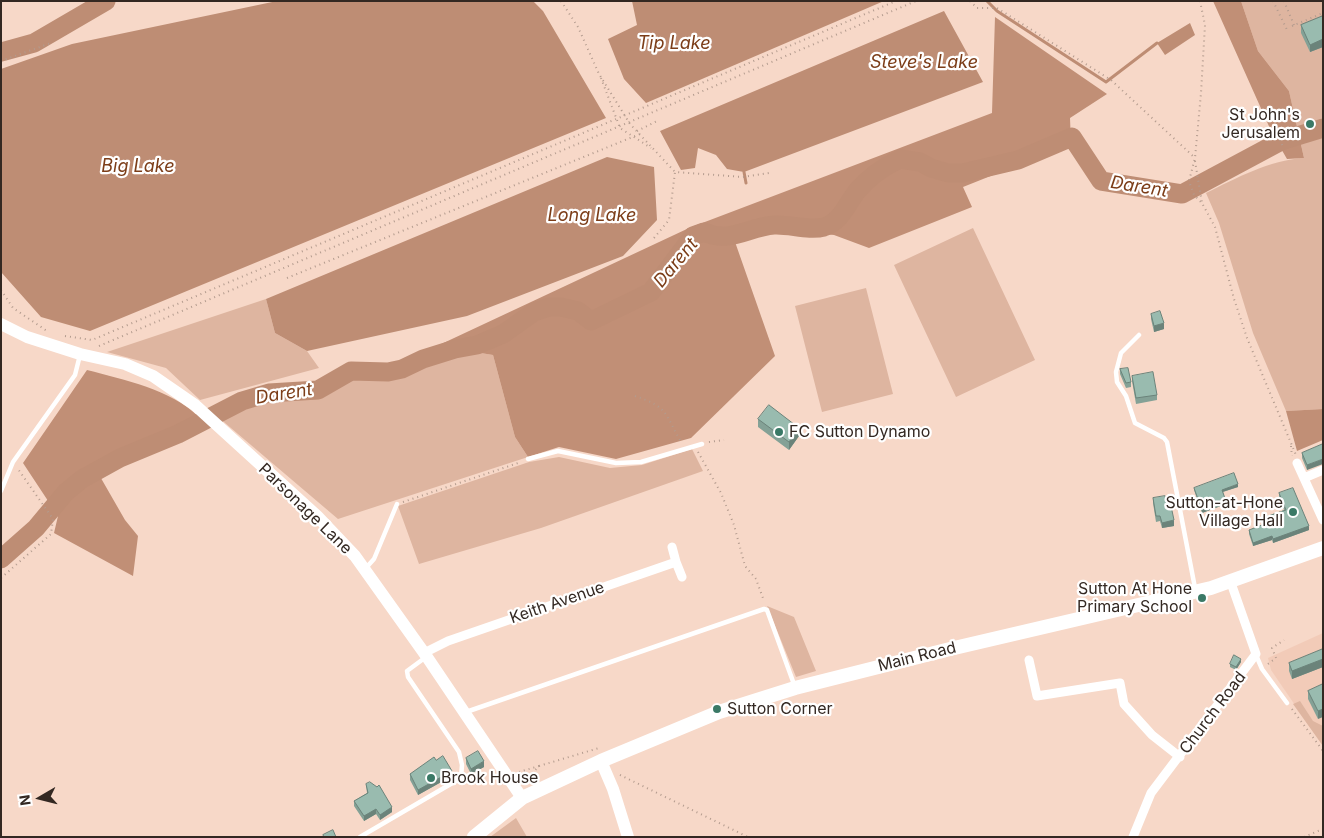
<!DOCTYPE html>
<style>
body{margin:0}
#map{position:relative;width:1324px;height:838px;overflow:hidden;background:#f7d8c8;font-family:Inter,sans-serif}
canvas{display:block}
.frame{position:absolute;inset:0;border:2px solid #332822;pointer-events:none}
.north{position:absolute;left:15px;top:773px;width:50px;height:50px;-webkit-text-stroke:4px #fff;paint-order:stroke;rotate:262deg;font-size:14px;font-weight:700;line-height:20px;text-align:center;color:#332822}
.north::after{content:'';display:block;margin:auto;width:18px;height:22px;background:#332822;clip-path:polygon(50% 0,100% 100%,50% 72%,0 100%)}
</style>
<div id="map">
<canvas width="1324" height="838"></canvas>
<div class="frame"></div>
<div class="north">N</div>
</div>
<script>
const c = document.querySelector('canvas').getContext('2d');
c.lineJoin = 'round';
function fillPath(path, color) {
  c.fillStyle = color;
  c.fill(path, 'evenodd');
}
function strokePath(path, color, width, dash) {
  c.strokeStyle = color;
  c.lineWidth = width;
  c.lineCap = dash ? 'butt' : 'round';
  c.setLineDash(dash || []);
  c.stroke(path);
}
function label(font, color, halo, rows, align = 'center') {
  c.font = font + ' Inter,sans-serif';
  c.lineWidth = 4.5;
  c.setLineDash([]);
  c.textBaseline = 'middle';
  c.strokeStyle = halo;
  c.fillStyle = color;
  for (const [text, x, y, turn = 0] of rows) {
    c.save();
    c.translate(x, y);
    c.rotate((+turn || 0) * Math.PI / 180);
    c.textAlign = isNaN(turn) ? turn : align;
    if (halo) c.strokeText(text, 0, 0);
    c.fillText(text, 0, 0);
    c.restore();
  }
}
fillPath(new Path2D(`
 M1323,633v113l-52,-76 -3,-12z`), '#f2cbb8');
fillPath(new Path2D(`
 M1241,1h82v408l-37,2 -33,-78 -34,-110 -13,-30c31,-15 63,-33 98,-35l-15,-67 -31,-40z
 M973,228l62,132 -79,37 -62,-132z
 M866,288l27,106 -71,18 -27,-106z
 M266,299l9,34 32,18 12,17 -119,32 -34,-32 -59,-16z
 M462,350l31,5 22,82 13,20 -190,62 -120,-102 45,-19 57,-6 33,-17 48,-3z
 M692,449l11,22 -162,57 -122,36 -21,-58 131,-44 30,-5 51,11 32,-3z
 M767,606l27,11 22,54 -20,6z
 M1300,701l13,20 10,5v20l-30,-42z
 M516,818l11,19h-37z`), '#deb5a0');
fillPath(new Path2D(`
 M1213,1h28l17,50 31,40 15,67 -17,1 -15,-26z
 M995,17l112,77 -37,24 1,26 -108,43 9,20 -103,41 -35,-13 -62,-6 -38,10 41,117 -84,82 -75,21 -57,-12 -31,10 -13,-20 -22,-82 -56,-9 252,-118 303,-115z
 M87,370c38,10 83,19 112,47l-105,49 31,54 13,16 -5,40 -79,-43 4,-17 -35,-53z
 M1323,409v31l-26,11 -11,-40z`), '#c18f76');
fillPath(new Path2D(`
 M277,1h256l10,10 63,107 -516,213 -49,-14 -40,-45v-203l71,-25z
 M632,1h252l-238,102 -22,-24 -16,-40 29,-14z
 M944,11l39,71 -239,90 -17,-3 -11,-14 -18,-7 -3,20 -14,2 -21,-39z
 M1190,23l5,12 -30,20 -8,-12z
 M607,157l47,10 3,53 -34,36 -156,60 -160,35 -32,-18 -9,-34z`), '#be8d74');
strokePath(new Path2D(`
 M987,1l10,10 109,71 51,-39
 M744,172l2,11`), '#be8d74', 3);
strokePath(new Path2D(`
 M1,52l33,-9 72,-42
 M1,559l35,-31 30,-36 16,-13 38,-21 58,-24 64,-33 27,-8 49,-3 33,-19 37,1 14,-3 21,-10 32,-10 22,-4 26,-11 31,-22 15,-5h12l17,4 13,10 60,-29 42,-56 11,-4c26,12 44,-5 70,-7 15,-1 35,6 50,2 17,-5 23,-23 33,-36 12,-14 26,-24 43,-32l20,3 11,6 17,5h15l55,-13 54,-23 29,44 81,13 99,-53 42,-13`), '#be8d74', 19);
strokePath(new Path2D(`
 M561,1l17,26 21,47 31,50 45,48
 M970,1l7,7h20l114,72 83,77
 M1200,1l5,24 -4,68 -6,65 -6,23 5,14 8,8 13,24 19,72 13,39 49,117
 M1273,1l15,31
 M1284,1l10,24
 M1292,26l31,-13
 M1,61l50,-18
 M601,78l19,50 31,20
 M637,131l20,-10
 M1278,135l5,12
 M1195,161l7,42
 M654,238l15,-18 6,-48 68,5 26,-4
 M287,278l353,-144
 M1,290l12,18 34,23
 M65,336l27,4 804,-339
 M99,346l817,-345
 M635,396c36,12 29,19 47,47
 M709,442l15,-2
 M1291,446l1,10
 M698,452l23,41 13,32 11,41 11,13 8,22
 M403,502l118,-40
 M1,578l50,-44 2,-15 -35,-50
 M1268,664l8,-6 -4,-10 12,-8
 M1292,709l31,42
 M539,766l60,-18
 M519,772l20,-6 -15,16
 M620,775l128,62
 M1304,837l19,-8`), '#b39b8e', 2, [1, 4]);
strokePath(new Path2D(`
 M1139,335l-18,18 -5,19 1,10 9,14 9,27 29,15 3,4 28,146
 M528,459l30,-8 58,12 25,-1 61,-18
 M1,491l12,-29 62,-87 5,-20
 M365,569l9,-10 23,-55
 M1256,655l6,14 25,34
 M466,712l298,-103 3,1 28,77
 M360,837l101,-59 1,-13 -3,-13 -51,-75 -1,-6 19,-14`), '#fff', 4.5);
strokePath(new Path2D(`
 M1297,463l26,57
 M1304,478l19,-8
 M676,562l6,15
 M424,653l24,-12 228,-79 -4,-15
 M1029,660l8,36 83,-13 4,21 28,31 28,22
 M1133,837l18,-44 105,-139 -25,-71`), '#fff', 9);
strokePath(new Path2D(`
 M1,324l26,13 53,17 45,10 28,12 42,29 122,111 38,40 72,101 95,141
 M601,761l12,28 15,48`), '#fff', 12);
strokePath(new Path2D(`
 M474,837l48,-39 79,-37 118,-49 76,-24 155,-39 261,-61 112,-40`), '#fff', 14);
fillPath(new Path2D(`
 M1323,16v31l-13,5 -9,-19v-8z
 M1151,314l13,15 -10,3 -3,-13z
 M1120,369l11,13v5l-5,1 -6,-14z
 M1132,376l25,19v5l-21,4 -4,-23z
 M758,419l41,17 -10,14 -31,-23z
 M1323,444l-16,26 -5,-12v-5z
 M1238,487l-15,5 3,12 -24,9 -8,-23v-2z
 M1279,493l30,37 -36,13 -1,-3 -19,6 -4,-12v-4l17,-6 -1,-7 19,-7 -5,-13z
 M1153,498l14,9 7,19 -12,2 -2,-7 -4,1 -3,-19z
 M1323,649v18l-31,12 -3,-8v-8z
 M1241,662l-5,8 -6,-3v-3z
 M1323,684l-5,35 -10,-20v-8z
 M466,758l18,9 -13,7 -5,-10z
 M436,760l16,16 -34,19 -8,-15v-6z
 M366,784l26,28 -12,8 -4,-6 -12,7 -10,-15v-5l13,-8z`), '#84a196');
fillPath(new Path2D(`
 M1323,39v8l-13,5v-7z
 M1164,323v6l-10,3v-6z
 M799,428v8l-10,14v-8z
 M1323,459v5l-16,6v-5z
 M1238,484v3l-16,5v-2z
 M1226,501v3l-24,9v-3z
 M1174,520v6l-12,2v-5z
 M1309,526v4l-36,13v-4z
 M1272,536v4l-19,6v-3z
 M1241,659v3l-5,8v-3z
 M1323,659v8l-31,12v-8z
 M1323,709v8l-5,2v-8z
 M484,761v6l-13,7v-5z
 M452,771v5l-34,19v-5z
 M392,807v5l-12,8v-5z
 M376,809v5l-12,7v-5z`), '#6b837a');
const building = new Path2D(`
 M1323,16v23l-13,6 -9,-20z
 M1160,311l4,12 -10,3 -3,-12z
 M1128,368l3,14 -5,1 -6,-14z
 M1153,372l4,23 -21,3 -4,-22z
 M769,405l30,23 -10,14 -31,-23z
 M1323,444v15l-16,6 -5,-12z
 M1234,473l4,11 -16,6 4,11 -24,9 -8,-22z
 M1293,488l16,38 -36,13 -1,-3 -19,7 -4,-13 18,-7 -2,-6 21,-7 -7,-17z
 M1165,496l2,11 4,-1 3,14 -12,3 -2,-7h-4l-3,-18z
 M1323,649v10l-31,12 -3,-8z
 M1234,655l7,4 -5,8 -6,-3z
 M1323,684v25l-5,2 -10,-20z
 M478,751l6,10 -13,8 -5,-11z
 M443,756l9,15 -34,19 -8,-16 24,-17 2,3z
 M370,782l7,5 2,-2 13,22 -12,8 -4,-6 -12,7 -10,-15 14,-8 -2,-9z
 M333,830l3,7h-12l-1,-2z`);
fillPath(building, '#99bbaf');
strokePath(building, '#6b837a', 1);
for (const [x, y, r, color] of [
 [1310,124,5,"#3a7966"],
 [779,432,5,"#3a7966"],
 [1293,512,5,"#3a7966"],
 [1202,598,5,"#3a7966"],
 [717,709,5,"#3a7966"],
 [431,778,5,"#3a7966"]
]) {
  const dot = new Path2D();
  dot.arc(x, y, r, 0, 2 * Math.PI);
  c.fillStyle = color;
  c.fill(dot);
  strokePath(dot, '#fff', 2);
}
label('16px', '#332822', '#fff', [
 ["St John's",1300,115],
 ["Jerusalem",1300,133],
 ["FC Sutton Dynamo",789,432,"left"],
 ["Sutton-at-Hone",1283,503],
 ["Village Hall",1283,521],
 ["Sutton At Hone",1192,589],
 ["Primary School",1192,607],
 ["Sutton Corner",727,709,"left"],
 ["Brook House",441,778,"left"]
], 'right');
label('16px', '#332822', '#fff', [
 ["Parsonage Lane",305,509,44],
 ["Keith Avenue",557,603,-19],
 ["Main Road",917,657,-14],
 ["Church Road",1213,713,-53]
]);
label('italic 18px', '#7c3d18', '#fff', [
 ["Tip Lake",674,44],
 ["Steve's Lake",924,63],
 ["Big Lake",138,167],
 ["Darent",1139,187,9],
 ["Long Lake",592,216],
 ["Darent",676,263,-50],
 ["Darent",284,394,-9]
]);
</script>
